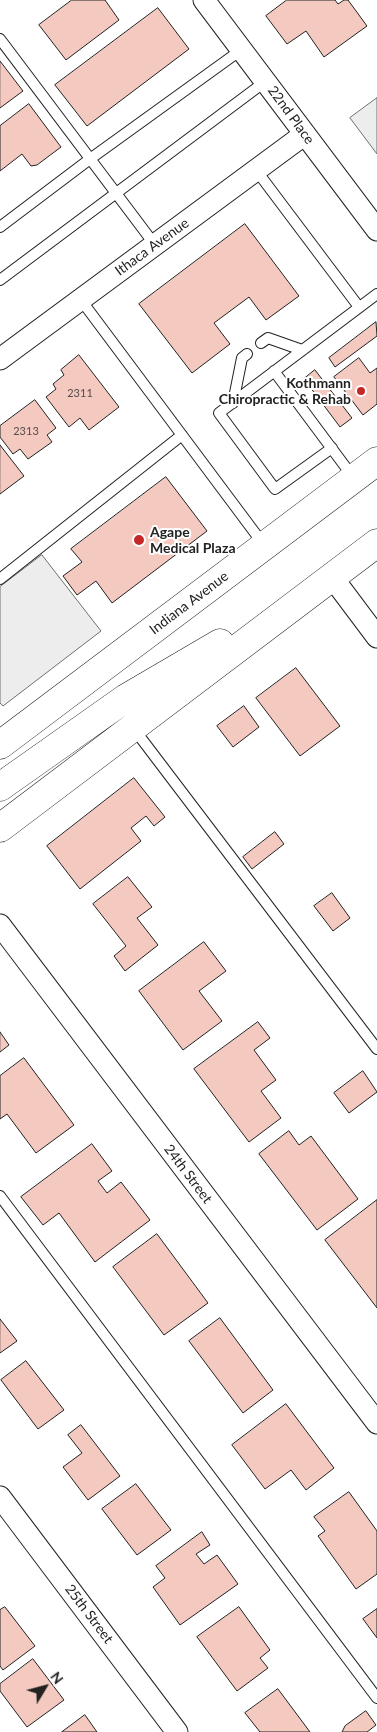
<!DOCTYPE html>
<style>
body{margin:0}
#map{position:relative;width:377px;height:1732px;overflow:hidden;background:#fff;font-family:Lato,sans-serif}
canvas{display:block}
.north{position:absolute;left:20px;top:1662px;width:50px;height:50px;-webkit-text-stroke:4px #fff;paint-order:stroke;rotate:53deg;font-size:14px;font-weight:700;line-height:20px;text-align:center;color:#222}
.north::after{content:'';display:block;margin:auto;width:18px;height:22px;background:#222;clip-path:polygon(50% 0,100% 100%,50% 72%,0 100%)}
</style>
<div id="map">
<canvas width="377" height="1732"></canvas>
<div class="north">N</div>
</div>
<script>
const c = document.querySelector('canvas').getContext('2d');
c.lineJoin = 'round';
function fillPath(path, color) {
  c.fillStyle = color;
  c.fill(path, 'evenodd');
}
function strokePath(path, color, width, dash) {
  c.strokeStyle = color;
  c.lineWidth = width;
  c.lineCap = dash ? 'butt' : 'round';
  c.setLineDash(dash || []);
  c.stroke(path);
}
function label(font, color, halo, rows, align = 'center') {
  c.font = font + ' Lato,sans-serif';
  c.lineWidth = 4;
  c.setLineDash([]);
  c.textBaseline = 'middle';
  c.strokeStyle = halo;
  c.fillStyle = color;
  for (const [text, x, y, turn = 0] of rows) {
    c.save();
    c.translate(x, y);
    c.rotate((+turn || 0) * Math.PI / 180);
    c.textAlign = isNaN(turn) ? turn : align;
    if (halo) c.strokeText(text, 0, 0);
    c.fillText(text, 0, 0);
    c.restore();
  }
}
const parking = new Path2D(`
 M377,98v56l-27,-36z
 M42,555l59,76 -98,75 -3,-3v-116z`);
fillPath(parking, '#ededed');
strokePath(parking, '#6f6f6f', 1);
const building = new Path2D(`
 M72,0h33l14,20 -53,40 -27,-35z
 M287,0h48l3,4 6,-4h4l19,26 -43,31 -18,-26 -19,13 -21,-28z
 M158,8l31,41 -102,77 -32,-41z
 M0,61l23,30 -23,17z
 M29,104l32,43 -24,18 -6,1 -9,-12 -22,17v-45z
 M245,224l54,72 -33,24 -17,-23 -35,26 16,21 -38,29 -53,-69z
 M376,322l1,14 -42,31 -6,-9z
 M79,355l40,52 -30,23 -9,-12 -11,9 -23,-30 10,-8 -3,-5 11,-9 -3,-5z
 M359,358l11,15 7,-5v36l-14,11 -29,-38z
 M315,370l37,48 -12,9 -36,-48z
 M35,400l21,28 -9,7 5,7 -24,17 -8,-10 -7,5 -13,-17v-11z
 M0,445l24,31 -24,18z
 M166,477l41,54 -95,72 -16,-22 -19,14 -14,-19 19,-14 -11,-13z
 M296,668l44,58 -40,30 -44,-58z
 M244,706l15,21 -26,20 -16,-21z
 M134,778l31,39 -11,9 -8,-10 -15,12 10,13 -61,48 -33,-43z
 M275,832l9,12 -32,25 -9,-12z
 M128,877l24,30 -15,11 21,27 -33,26 -11,-15 12,-10 -33,-42z
 M332,893l18,25 -17,13 -19,-25z
 M204,942l22,29 -27,20 23,30 -39,29 -44,-59z
 M258,1022l12,16 -16,12 22,30 -15,11 20,27 -32,24 -55,-73z
 M0,1032l9,13 -9,7z
 M24,1058l50,67 -38,28 -29,-39 -7,5v-43z
 M363,1071l14,21 -28,21 -15,-20z
 M289,1131l10,14 12,-9 47,63 -41,31 -58,-76z
 M92,1144l20,27 -14,10 9,12 14,-11 29,38 -55,42 -36,-49 -16,12 -22,-28z
 M377,1200v108l-52,-68z
 M157,1234l51,69 -44,32 -51,-68z
 M220,1318l53,72 -30,23 -54,-72z
 M0,1319l17,22 -17,12z
 M26,1361l38,49 -26,19 -37,-49z
 M286,1404l48,64 -28,22 -15,-20 -26,19 -33,-44z
 M81,1425l39,51 -32,24 -25,-33 19,-14 -14,-18z
 M136,1484l35,46 -34,25 -35,-46z
 M349,1492l28,39v43l-21,15 -38,-53 7,-5 -11,-14z
 M202,1532l8,13 -14,9 8,10 13,-9 21,29 -58,41 -27,-38 12,-9 -9,-12z
 M5,1607l30,39 -32,24 -3,-4v-56z
 M239,1607l31,43 -10,8 8,10 -31,23 -40,-54z
 M377,1609v29l-14,-19z
 M33,1659l31,41 -37,27 -27,-36v-7z
 M278,1689l32,43h-50l-15,-19z
 M366,1711l10,14 -9,7h-25l3,-6z
 M85,1715l12,17h-35z`);
fillPath(building, '#f3c9c0');
strokePath(building, '#222', 1);
const lane = new Path2D(`
 M0,39l155,206
 M256,170l103,137
 M0,227l90,-68 151,-109
 M0,280l266,-199
 M81,300l183,245
 M261,343l7,-5 34,12
 M274,371l79,106
 M233,403l9,-45 5,-4
 M332,448l-57,41 -56,-76 158,-119
 M0,579l182,-144
 M134,729l243,320
 M0,1196l377,502`);
const street = new Path2D(`
 M204,0l173,230
 M0,359l305,-225
 M332,577l45,60
 M0,925l377,498
 M0,1497l177,235`);
const secondary = new Path2D(`
 M0,745l377,-284
 M0,787l126,-89 94,-55
 M0,828l377,-285`);
strokePath(lane, '#222', 12);
strokePath(street, '#222', 23);
strokePath(secondary, '#222', 29);
strokePath(lane, '#fff', 10);
strokePath(street, '#fff', 21);
strokePath(secondary, '#fff', 28);
for (const [x, y, r, color] of [
 [361,391,5,"#c62828"],
 [139,540,6,"#c62828"]
]) {
  const dot = new Path2D();
  dot.arc(x, y, r, 0, 2 * Math.PI);
  c.fillStyle = color;
  c.fill(dot);
  strokePath(dot, '#fff', 2);
}
label('11px', '#564c4a', null, [
 ["2311",80,393],
 ["2313",26,431]
]);
label('14px', '#222', '#fff', [
 ["22nd Place",291,115,54],
 ["Ithaca Avenue",152,247,-36],
 ["Indiana Avenue",189,603,-37],
 ["24th Street",188,1174,53],
 ["25th Street",89,1614,53]
]);
label('bold 14px', '#222', '#fff', [
 ["Kothmann",351,383],
 ["Chiropractic & Rehab",351,399],
 ["Agape",150,532,"left"],
 ["Medical Plaza",150,548,"left"]
], 'right');
</script>
